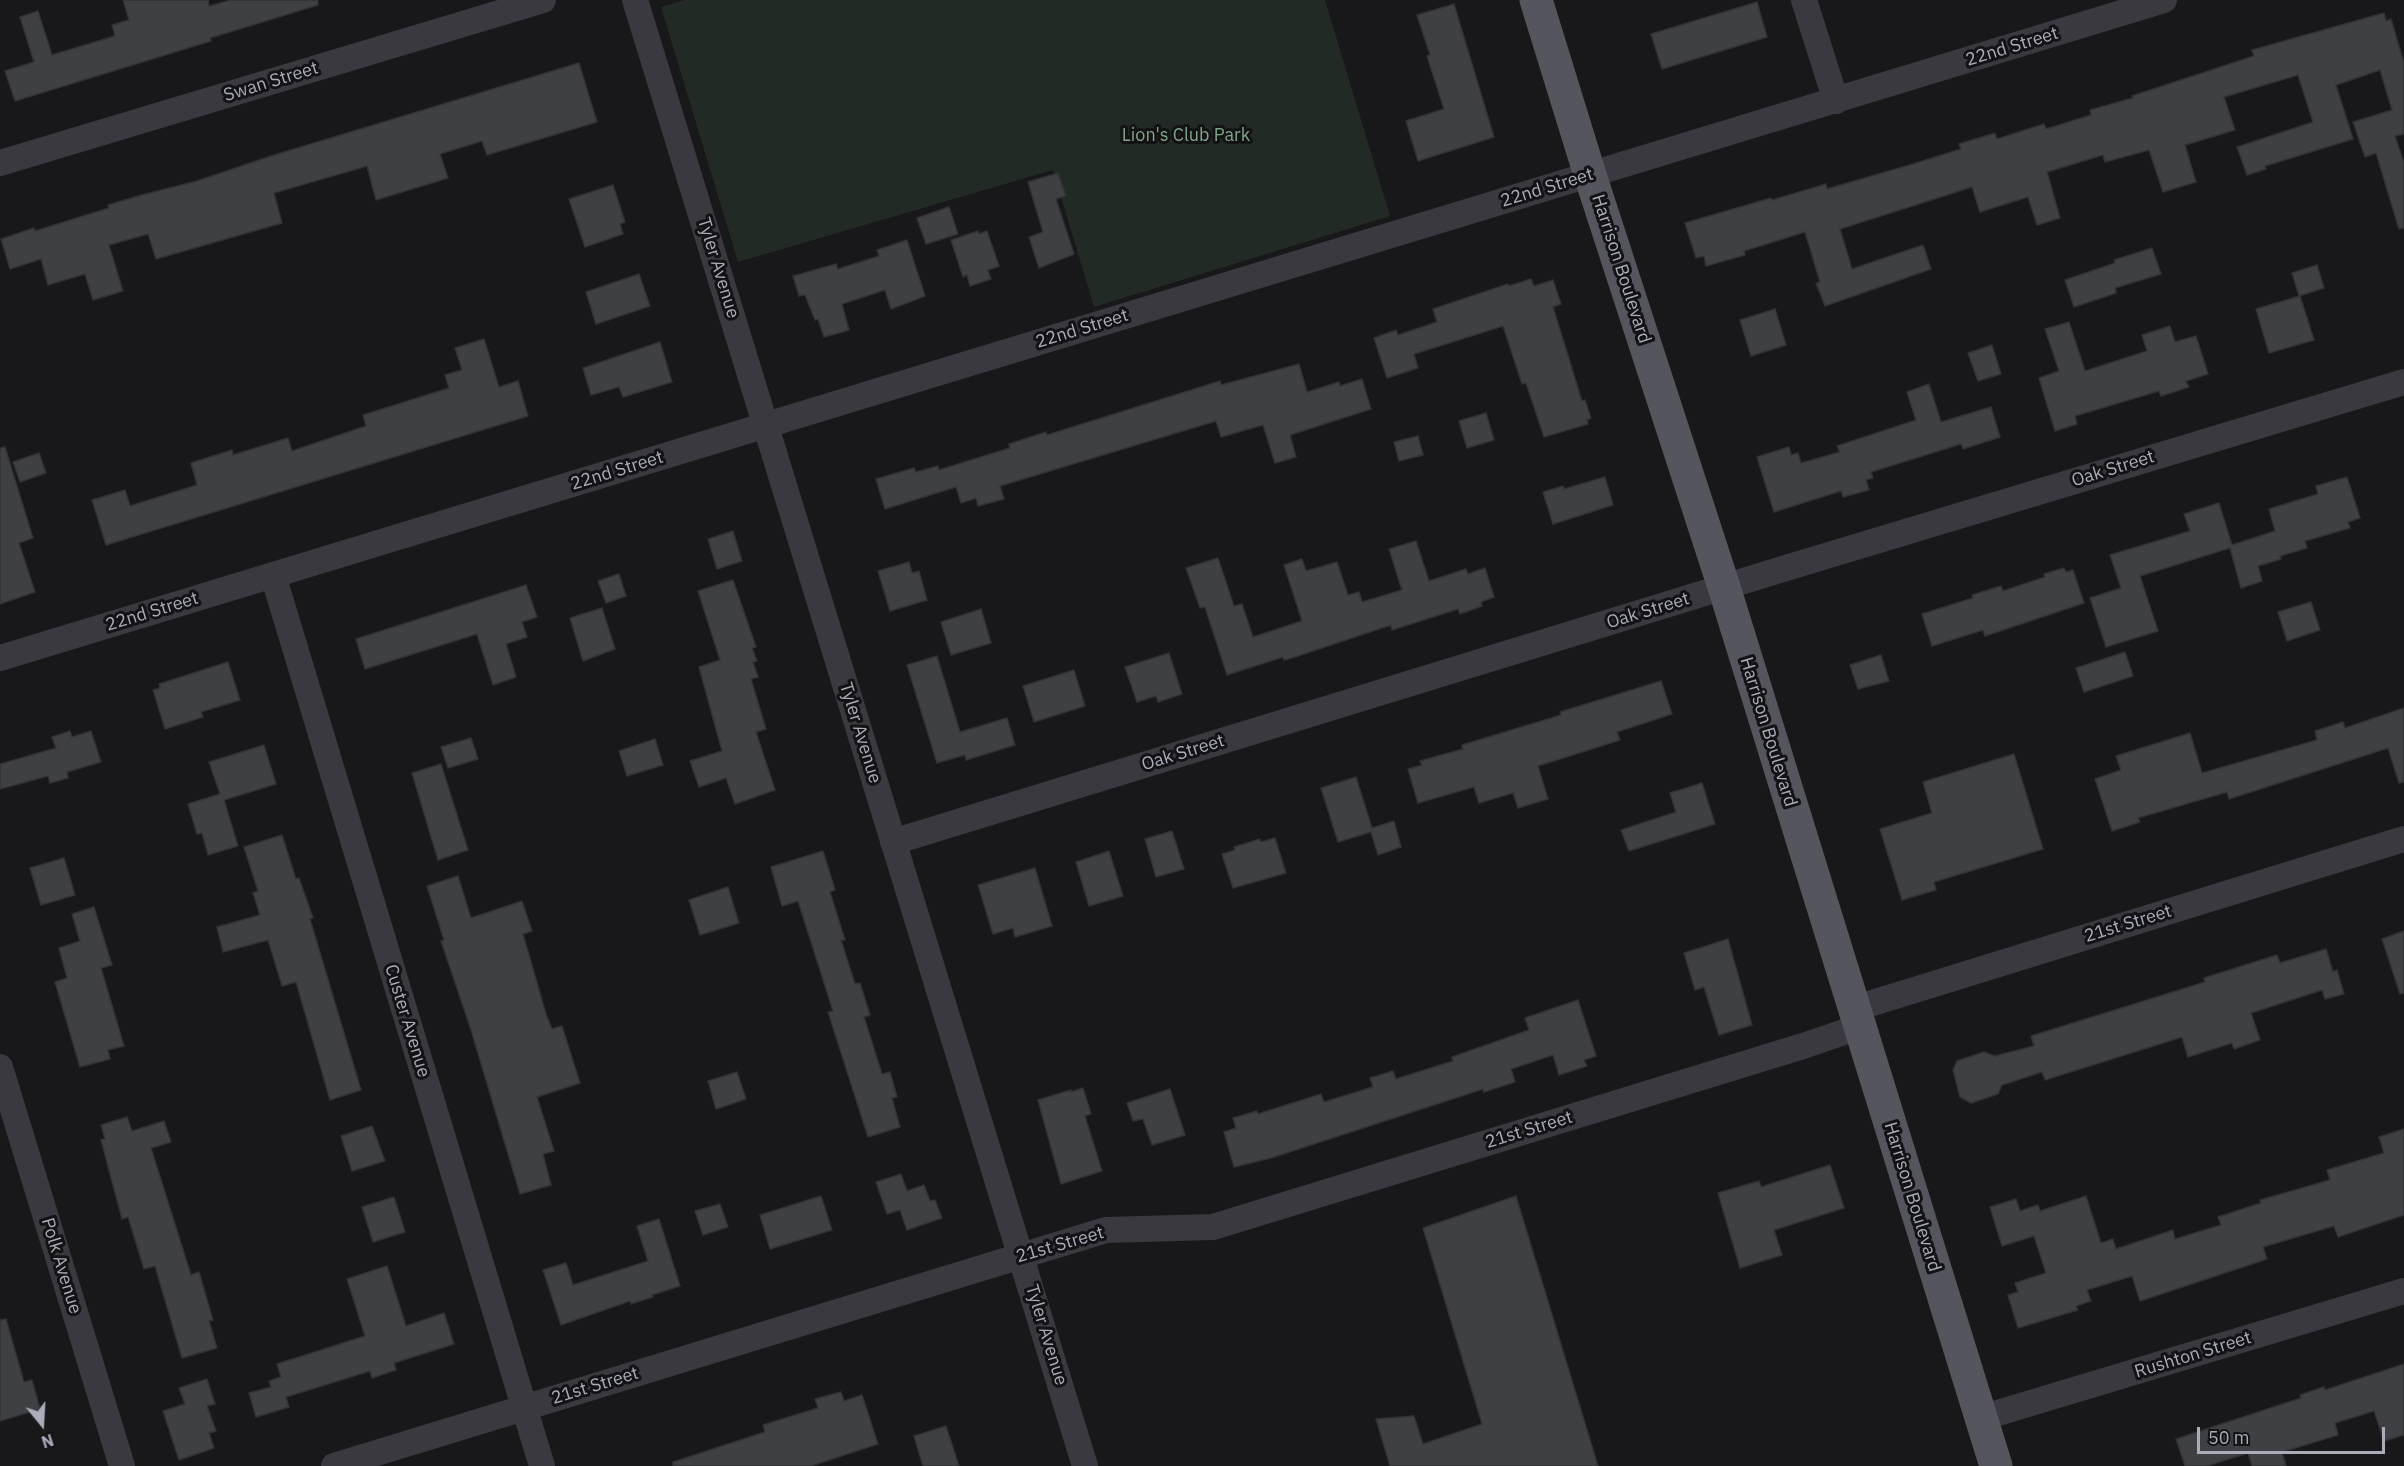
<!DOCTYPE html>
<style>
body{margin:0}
#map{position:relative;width:2404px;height:1466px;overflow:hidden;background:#18181a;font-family:"IBM Plex Sans",sans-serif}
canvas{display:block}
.north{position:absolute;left:12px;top:1394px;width:60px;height:60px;-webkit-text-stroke:4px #131315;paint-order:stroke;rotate:162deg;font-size:16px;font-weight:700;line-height:24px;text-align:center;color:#aaacba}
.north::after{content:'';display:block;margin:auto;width:21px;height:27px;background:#aaacba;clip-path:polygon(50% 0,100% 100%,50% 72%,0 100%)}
.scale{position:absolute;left:2197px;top:1427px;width:188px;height:27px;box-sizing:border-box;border:3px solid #aaacba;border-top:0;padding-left:8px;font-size:18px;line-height:21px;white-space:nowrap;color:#aaacba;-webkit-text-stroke:4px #131315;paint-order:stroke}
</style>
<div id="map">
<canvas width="2404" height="1466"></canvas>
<div class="north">N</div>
<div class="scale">50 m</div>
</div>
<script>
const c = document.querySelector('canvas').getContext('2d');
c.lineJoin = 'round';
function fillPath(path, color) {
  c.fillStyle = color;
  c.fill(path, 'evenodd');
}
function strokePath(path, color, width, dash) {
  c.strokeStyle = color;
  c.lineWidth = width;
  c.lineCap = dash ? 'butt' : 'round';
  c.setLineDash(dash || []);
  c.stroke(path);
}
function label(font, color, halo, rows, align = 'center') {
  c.font = font + ' "IBM Plex Sans",sans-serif';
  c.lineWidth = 6;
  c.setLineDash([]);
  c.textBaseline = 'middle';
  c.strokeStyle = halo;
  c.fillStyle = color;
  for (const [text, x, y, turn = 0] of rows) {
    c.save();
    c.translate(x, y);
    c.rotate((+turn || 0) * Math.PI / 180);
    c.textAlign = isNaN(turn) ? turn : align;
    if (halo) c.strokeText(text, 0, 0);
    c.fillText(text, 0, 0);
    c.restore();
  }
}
fillPath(new Path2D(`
 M684,0h641l65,216 -296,91 -41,-137 -315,92 -77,-255z`), '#212a24');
const building = new Path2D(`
 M123,0h85l1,6 22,-6h87v5l-108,33 1,3 -196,60 -10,-30 29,-9 -14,-45 18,-6 14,44 63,-19 -3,-11 17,-5z
 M1757,2l10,35 -105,32 -11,-35z
 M1454,4l40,133 -76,24 -12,-40 38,-12 -17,-53 3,-1 -13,-40z
 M2384,13l2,8 5,-2 13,44v71l-9,2 9,27v65l-5,1 -23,-76 -11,4 -12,-35 39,-12 -12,-40 -44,15 17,54 -88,27 1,3 -19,6 -10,-28 76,-25 -15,-47 -74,22 11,33 -50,15 11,37 -33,10 -14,-42 -44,12 -2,-7 -56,17 13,46 -23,7 -9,-28 -48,15 -8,-25 -132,42 12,40 71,-24 8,24 -106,37 -9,-23 4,-1 -15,-50 -61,19 1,4 -39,11 -2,-10 -8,2 -11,-35 86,-25 1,2 54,-16 1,5 86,-25 48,-15 -2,-5 36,-11 2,6 47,-15 2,5 45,-14 -1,-5 43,-12 -1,-2 122,-40 -2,-6z
 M579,63l18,59 -110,33 -5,-14 -42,13 8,24 -72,22 -9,-34 -93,27 8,30 -126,36 -8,-25 -39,11 14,46 -30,9 -8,-26 -37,11 -7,-26 -31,10 -9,-30 33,-11 1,3 74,-23 -1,-3 34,-10 55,-14 74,-25z
 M1058,173l8,23 -10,3 18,55 -35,14 -10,-31 14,-5 -15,-50z
 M613,185l12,37 -5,2 3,10 -38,13 -16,-48z
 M949,207l9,27 -32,10 -9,-26z
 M978,231l1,3 8,-3 12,35 -11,4 3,9 -21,7 -3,-11 -4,2 -12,-37z
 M907,240l18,56 -34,13 -6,-19 -43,14 7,26 -25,7 -6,-18 -3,1 -10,-25 -6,1 -6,-20 43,-12 2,5 41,-13 -2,-6z
 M2152,248l9,26 -46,14 1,5 -42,14 -9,-27 50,-17 -1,-3z
 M2317,265l7,23 -25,8 -7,-23z
 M639,274l11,32 -54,18 -10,-32z
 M1531,279l3,7 19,-6 8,24 -8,3 29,94 3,-1 6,18 -4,2 1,4 -44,13 -18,-54 -4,1 -19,-58 -89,28 4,14 -31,10 -13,-40 22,-8 2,5 39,-13 -4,-13 75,-25 1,2z
 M2300,296l14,44 -45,13 -13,-44z
 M1775,309l11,36 -35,11 -11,-36z
 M2069,322l16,49 62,-20 -5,-16 28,-9 5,16 21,-6 12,38 -22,7 3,6 -28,9 -2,-5 -84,25 2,8 -22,7 -16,-53 20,-7 -14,-42z
 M484,339l15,48 19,-6 10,35 -422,129 -14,-45 33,-10 5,16 67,-21 -6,-22 41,-13 1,5 55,-17 4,13 74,-25 -3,-11 86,-27 -4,-13 17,-5 -7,-22z
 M660,342l12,40 -49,15 -4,-10 -28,8 -8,-27z
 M1992,345l9,29 -23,7 -10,-28z
 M1299,364l8,28 32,-10 1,4 22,-7 9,30 -81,26 6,22 -21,6 -12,-38 -42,12 -5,-16 -216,65 4,13 -26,7 -2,-8 -15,5 -5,-16 -71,22 -9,-30 38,-11 2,4 22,-6 1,4 71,-22 -1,-4 37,-12 1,3 173,-54 1,4z
 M1929,384l12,38 50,-15 9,30 -37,12 -2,-5 -90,28 2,6 -7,2 3,10 -26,7 -2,-6 -67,21 -17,-55 32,-10 2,8 7,-2 3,10 39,-11 -3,-6 79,-26 -9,-28z
 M1486,413l8,27 -27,8 -8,-27z
 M1418,436l5,19 -24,6 -5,-19z
 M5,447l28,91 -14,5 16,49 -35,12v-156z
 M39,453l7,20 -26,9 -7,-20z
 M1605,477l8,28 -60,19 -10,-32 20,-6 1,3z
 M2347,477l13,41 -12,4 2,6 -45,13 2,7 -27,8 1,3 -23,7 4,15 -21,7 -11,-40 -90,28 18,55 -52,16 -16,-49 31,-10 -11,-33 80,-24 -6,-17 35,-11 13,42 43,-14 -6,-22 49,-15 -2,-8z
 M733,531l9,30 -25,8 -9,-30z
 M1416,541l13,40 37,-12 2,5 17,-6 9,29 -13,5 1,4 -22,8 -2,-5 -66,21 -1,-5 -96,32 -11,3 -1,-3 -56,18 -22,-68 -5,1 -14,-40 32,-10 16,48 8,-2 11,33 49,-16 -18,-56 18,-6 4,12 31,-9 11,33 11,-3 3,10 40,-12 -13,-41z
 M909,562l3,11 7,-2 8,29 -37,11 -12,-40z
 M2064,568l2,4 7,-2 11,33 -99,33 -2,-6 -51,16 -10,-32 51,-16 -1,-3 29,-9 2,5 42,-14 -1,-3z
 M619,574l7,22 -20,7 -8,-22z
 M733,580l23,67 -4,1 5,13 -4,1 5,15 -7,2 15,50 -10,3 19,58 -40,14 -9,-26 -27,9 -9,-26 32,-10 -23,-84 21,-7 -22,-69z
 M526,585l11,32 -15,5 5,15 -21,7 10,33 -23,8 -16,-51 -112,35 -9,-30z
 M2311,602l9,28 -33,11 -9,-29z
 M602,608l13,41 -32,12 -13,-43z
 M981,609l10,34 -40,12 -10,-33z
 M2125,652l8,24 -49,16 -8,-24z
 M1169,653l13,41 -24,8 -2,-6 -19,6 -12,-35z
 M1881,655l8,26 -31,8 -8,-24z
 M937,656l23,76 47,-14 8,27 -49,15 -1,-5 -28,8 -30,-98z
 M228,662l12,38 -39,12 2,5 -38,12 -12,-39 7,-2 -1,-4z
 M1074,670l11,36 -51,16 -11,-36z
 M1661,681l11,33 -55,18 3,8 -82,26 10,33 -30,9 -5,-15 -34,10 -5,-16 -56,16 -10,-34 14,-4 -2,-4 43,-12 -1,-4 99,-30 -1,-3z
 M2404,708v74l-5,1 -11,-35 -159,51 -2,-7 -89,26 2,4 -28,9 -17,-52 26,-9 -5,-14 74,-23 12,40 115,-33 -2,-9 28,-9 2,6z
 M70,731l2,6 19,-6 10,31 -34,10 1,6 -18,5 -2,-7 -48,13v-25l56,-16 -4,-11z
 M471,738l7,21 -30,9 -7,-21z
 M655,739l8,26 -36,11 -8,-25z
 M264,745l12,39 -52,16 14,46 -30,9 -6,-22 -5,1 -9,-30 32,-10 -11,-32z
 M2014,754l29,95 -109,33 2,8 -34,10 -22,-71 52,-16 -9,-31z
 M441,764l27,86 -30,10 -26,-87z
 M1356,777l16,51 22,-7 7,26 -23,8 -7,-23 -33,10 -17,-54z
 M1702,783l13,41 -86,27 -8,-21 55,-18 -6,-19z
 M1172,831l12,38 -28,8 -11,-38z
 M282,835l14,44 3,-1 14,40 -3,1 51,171 -31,10 -34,-118 -14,4 -14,-46 -45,12 -6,-25 43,-12 -7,-22 5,-2 -14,-44z
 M1275,838l11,35 -53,15 -11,-34 13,-4 -1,-3 26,-8 1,3z
 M823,851l12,39 -5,2 15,48h-4l14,44 5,-1 10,32 -6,2 18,57 8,-2 7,25 -5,1 8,29 -32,10 -40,-125 5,-1 -35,-110 -16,5 -11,-39z
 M1109,851l14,45 -34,10 -13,-44z
 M64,858l11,37 -34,10 -11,-37z
 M1035,868l17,58 -37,11 -2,-9 -20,6 -15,-49z
 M458,876l13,42 51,-17 10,30 -9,3 23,80 6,15 10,-3 18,57 -43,14 17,54 -11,3 8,31 -31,9 -49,-164 -30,-89 3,-1 -17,-54z
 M728,887l11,36 -39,12 -11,-35z
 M94,907l18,58 -11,3 23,78 -16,4 2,9 -30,8 -25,-85 12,-4 -8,-30 21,-7 -8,-27z
 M2404,931v62l-4,1 -18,-55z
 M1728,939l24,86 -33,10 -15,-48 -9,3 -11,-37z
 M2326,949l7,23 4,-2 7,24 -19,5 -3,-9 -71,23 9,27 -26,9 -2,-6 -44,14 -6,-20 -137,43 -3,-8 -40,13 -4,9 -27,9 -11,-6 -7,-27 4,-9 27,-9 11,4 39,-10 -3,-10 174,-54 -1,-4 73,-23 3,8z
 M1578,1000l18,56 -12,4 3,6 -28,9 -6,-20 -42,14 4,13 -31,10 -1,-3 -212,69 -37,9 -10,-35 12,-4 -3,-10 24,-7 1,3 63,-20 3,8 49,-15 -3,-9 23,-7 3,8 57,-18 -1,-4 77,-27 -4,-12z
 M737,1072l9,27 -30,10 -8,-28z
 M1083,1088l8,26 -6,2 17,55 -41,13 -23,-84 33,-10v2z
 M1170,1089l15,46 -33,10 -9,-26 -10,2 -6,-18z
 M127,1117l5,14 32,-10 7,21 -20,6 40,127 8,-3 14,48 -4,1 8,27 -35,10 -27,-92 -11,3 -16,-52 -6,2 -21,-79 4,-1 -4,-14z
 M372,1126l13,35 -33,10 -11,-35z
 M2404,1129v86l-66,22 -4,-11 -71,21 4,12 -127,42 -8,-25 -45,14 4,11 -15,5 2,4 -60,18 -10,-33 10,-3 -3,-9 31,-10 -12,-37 -32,10 -12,-39 26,-8 4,12 18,-6 2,6 46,-15 15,47 12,-4 3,10 57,-19 2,9 46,-14 -3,-8 43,-14 -1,-3 70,-20 -3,-10 57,-17 -5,-16z
 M1830,1165l14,43 -70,22 8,25 -42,13 -22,-75 41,-12 2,6z
 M901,1174l6,17 17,-6 6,16 5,-1 7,18 -35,12 -7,-20 -13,4 -11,-32z
 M821,1196l11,34 -62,19 -10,-34z
 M1516,1196l82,270h-208l-14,-47 38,-3 9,28 59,-20 -59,-196z
 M394,1197l11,35 -32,10 -11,-35z
 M720,1204l8,23 -25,8 -8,-24z
 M659,1219l21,67 -28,9 1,2 -22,7 -1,-3 -69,24 -18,-55 23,-7 7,22 75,-24 -11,-35z
 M387,1266l19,60 38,-13 10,31 -60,19 2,7 -24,8 -2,-7 -84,26 3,10 -33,10 -7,-24 22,-6 -2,-6 12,-4 -4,-13 88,-28 -18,-57z
 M6,1319l18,63 8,-2 8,29 -40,12v-101z
 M2404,1364v71l-20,6 -10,-30 -39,12 3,12 -56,17 4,14h-34l-4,-13 -41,13h-22l-9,-27 125,-41 -1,-3 24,-8 1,3z
 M207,1379l8,25 -8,2 9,25 -7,2 5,15 -35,12 -16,-49 22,-7 -6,-16z
 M841,1392l3,9 18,-6 16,49 -67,22h-138v-4l92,-30 -2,-7 55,-17 -3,-9z
 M946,1426l13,40h-36l-9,-30z`);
fillPath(building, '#3f4044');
strokePath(building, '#323236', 1.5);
strokePath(new Path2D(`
 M635,0l450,1466
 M1804,0l32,101
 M0,163l543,-163
 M273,575l269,891
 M0,658l2164,-658
 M893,842l893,-274 618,-186
 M1853,1009l551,-170
 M0,1067l122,399
 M1981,1418l423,-127
 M334,1466l772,-236 107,-3 590,-181 56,-19`), '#39393f', 26);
strokePath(new Path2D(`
 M1536,0l54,175 134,412 272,879`), '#55555e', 33);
label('18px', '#aaacba', '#131315', [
 ["22nd Street",2012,47,-17],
 ["Swan Street",271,82,-17],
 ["22nd Street",1547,188,-17],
 ["Tyler Avenue",718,268,73],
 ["Harrison Boulevard",1621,269,72],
 ["22nd Street",1082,329,-17],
 ["Oak Street",2113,469,-17],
 ["22nd Street",617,471,-17],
 ["Oak Street",1648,611,-17],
 ["22nd Street",152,612,-17],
 ["Harrison Boulevard",1768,732,73],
 ["Tyler Avenue",860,733,73],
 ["Oak Street",1183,753,-17],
 ["21st Street",2128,924,-17],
 ["Custer Avenue",407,1021,73],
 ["21st Street",1529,1130,-17],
 ["Harrison Boulevard",1912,1197,73],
 ["21st Street",1060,1245,-16],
 ["Polk Avenue",61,1266,73],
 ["Tyler Avenue",1046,1335,73],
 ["Rushton Street",2193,1355,-17],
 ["21st Street",595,1386,-17]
]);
label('18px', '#81a588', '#131315', [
 ["Lion's Club Park",1186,136]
]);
</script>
